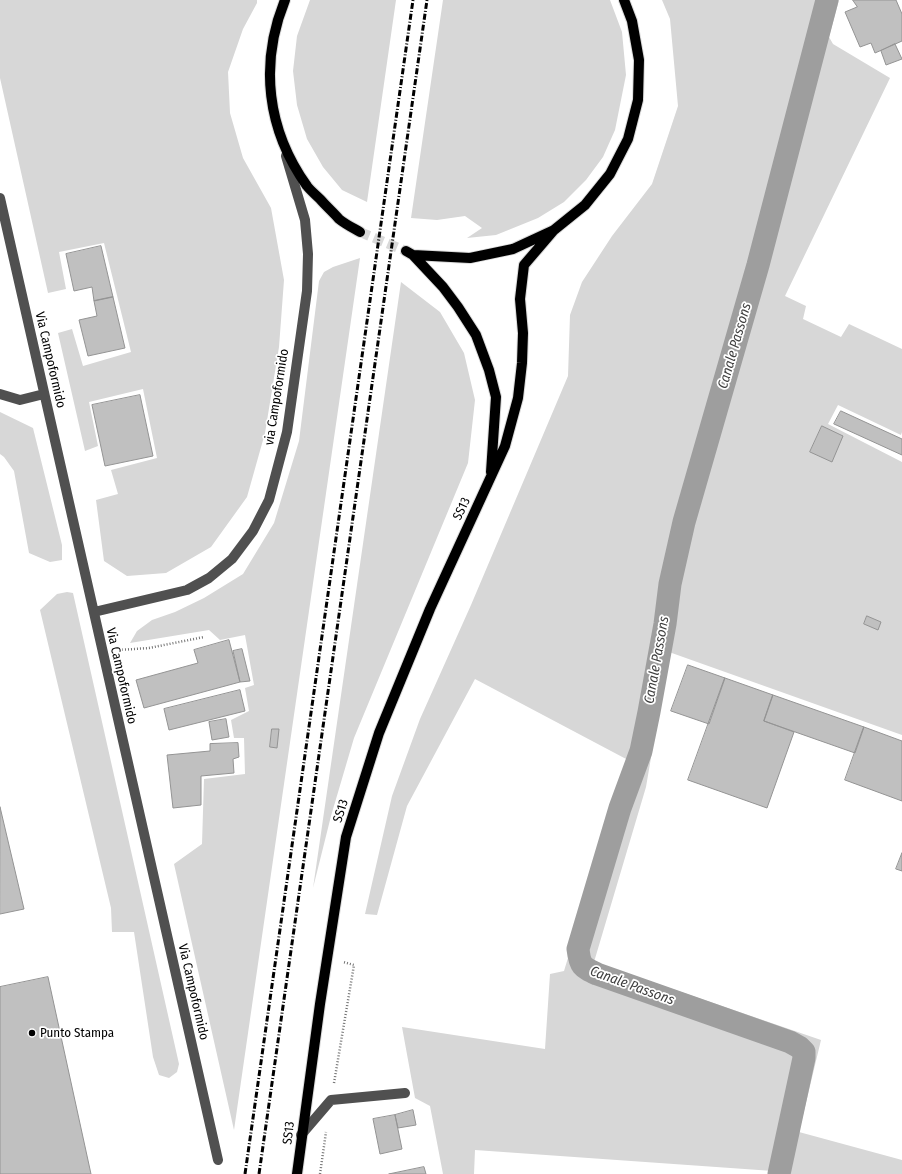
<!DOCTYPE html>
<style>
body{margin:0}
canvas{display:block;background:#fff}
</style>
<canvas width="902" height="1174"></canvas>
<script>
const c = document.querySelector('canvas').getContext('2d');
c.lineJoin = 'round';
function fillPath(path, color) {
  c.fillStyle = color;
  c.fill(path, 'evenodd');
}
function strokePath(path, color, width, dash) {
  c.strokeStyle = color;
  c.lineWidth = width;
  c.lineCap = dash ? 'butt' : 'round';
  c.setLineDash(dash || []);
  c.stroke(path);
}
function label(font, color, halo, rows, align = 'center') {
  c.font = font + ' "Fira Sans Condensed",sans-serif';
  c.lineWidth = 3.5;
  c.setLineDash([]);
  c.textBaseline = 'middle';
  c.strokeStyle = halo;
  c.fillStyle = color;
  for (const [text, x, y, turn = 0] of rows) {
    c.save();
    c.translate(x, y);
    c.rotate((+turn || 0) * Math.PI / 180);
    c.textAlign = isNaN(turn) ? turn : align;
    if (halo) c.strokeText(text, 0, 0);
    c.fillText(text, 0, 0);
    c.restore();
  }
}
fillPath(new Path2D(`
 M0,0h257v3l-14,26 -15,43 2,41 13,45 28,50 13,72 -5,67 -14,86 -18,64 -36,50 -45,26 -39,3 -23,-15 -8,-61 22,-6 -7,-24 46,-12 -14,-69 -54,13 9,44 -13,5 -27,-118 14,-4 11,37 48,-14 -27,-109 -45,9 7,37 -18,4 -48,-215z
 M310,0h86l-29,202 -25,-12 -19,-23 -16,-28 -10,-34 -4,-34 4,-35z
 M443,0h167l12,32 4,43 -11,55 -12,27 -17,23 -22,22 -26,16 -42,17 -29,3 15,-10 -17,-12 -28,4 -26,-2z
 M662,0h177l-10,37 4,7 57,34 -105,218 21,10 -3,13 38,18 8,-13 53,25v83l-1,3 -63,-30 -10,19 74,38v273l-233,-83 -23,135 -52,175 227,78 -22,92 103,28v14h-129v-3l-298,-21 -1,24h-31l-13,-68 -15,-8 -13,-71 143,22 5,-75 14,-3 64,-211 -153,-81 -68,127 -30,109 -12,-1 27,-118 28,-77 51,-114 97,-229 2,-61 12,-33 30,-46 40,-52 26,-78 -8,-87z
 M360,258l-126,872 -60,-266 28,-20 2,-65 41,-5 -1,-36h-10l-3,-18 18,-9 -4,-23 9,-3 -9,-50 -25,5 -11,-10 -79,13 7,-12 15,-11 23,-8 29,-14 39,-24 31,-51 25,-82 20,-160 5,-9 9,-5z
 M401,282l39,30 24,41 11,47 -7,63 -114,275 -23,78 -18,72z
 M0,412l33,16 29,117v15l-12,2 -21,-9 -15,-82 -10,-14 -4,-3z
 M67,592l6,1 106,471 -2,8 -8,6 -10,-3 -6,-18 -19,-125h-22l-1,-24 -71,-298 17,-16z`), '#d7d7d7');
strokePath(new Path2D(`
 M779,1174l25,-116v-6l-5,-5 -9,-5 -193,-68c-15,-7 -17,-8 -19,-25l42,-141 21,-57 8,-39 16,-88 5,-40 14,-62 74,-257 69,-265`), '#9e9e9e', 23);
const building = new Path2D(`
 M853,0h43l6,14v27l-27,12 -4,-10 -11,4 -15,-35 12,-5z
 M895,44l7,15 -16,6 -5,-14z
 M101,246l12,51 -19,4 -2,-14 -18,4 -8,-37z
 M113,297l12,51 -37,8 -9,-36 18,-4 -3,-15z
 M140,395l13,61 -48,10 -13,-61z
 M841,411l61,28v16l-68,-31z
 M822,426l21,10 -11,26 -22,-10z
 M867,616l14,6 -3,8 -14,-6z
 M229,640l11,42 -96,26 -8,-28 62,-17 -4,-13z
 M242,649l8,32 -10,1 -7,-31z
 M688,665l37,13 -16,46 -38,-13z
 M725,678l48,17 -9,26 30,11 -27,76 -79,-28z
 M240,690l5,21 -76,19 -5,-21z
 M773,695l91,32 -9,26 -91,-32z
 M226,719l3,18 -17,3 -3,-18z
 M864,727l38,14v60l-57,-21z
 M272,729h7l-2,19 -7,-1z
 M238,743l1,14 -6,2 1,14 -33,3v29l-28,3 -6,-53 43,-4v-7z
 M0,807l24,102 -24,5z
 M902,853v18l-6,-2z
 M48,977l43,197h-91v-187z
 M413,1110l3,15 -18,3 -3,-13z
 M395,1115l7,34 -22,5 -7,-35z
 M424,1167l2,7h-37z`);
fillPath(building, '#c0c0c0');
strokePath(building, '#949494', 1);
strokePath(new Path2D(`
 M360,232l46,19`), '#d9d9d9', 10, [10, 5]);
const major = new Path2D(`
 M285,0c-26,64 -18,130 22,186 4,5 9,9 13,13 6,7 13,13 19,20 6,5 14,9 21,13
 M406,251l7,4 57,3 43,-9 41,-19 31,-25 25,-31 18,-35 10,-39 1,-40 -7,-39 -8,-21
 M413,255l30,32 15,20 18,28 13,35 7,27 -5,75
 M297,1174l23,-170 26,-167 33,-104 51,-124 75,-163 13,-48 4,-35 1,-30 -3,-34 4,-34 30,-35`);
strokePath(major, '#dbdbdb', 12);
strokePath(new Path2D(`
 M119,650l30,-2 55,-11
 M334,1083l20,-118 -11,-3
 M320,1174l6,-42`), '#727272', 2.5, [1, 2]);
strokePath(new Path2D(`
 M0,198l218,962
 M0,394l20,6 24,-6
 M94,612l93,-22 22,-12 23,-19 21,-28 16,-31 18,-68 20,-141 1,-37 -3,-34 -19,-64
 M301,1135l30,-35 74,-7`), '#505050', 10);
strokePath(major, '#000', 10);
strokePath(new Path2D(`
 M245,1174l168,-1174
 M259,1174l168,-1174`), '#000', 3, [6, 2, 1, 2]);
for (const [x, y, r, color] of [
 [32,1033,4,"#000"]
]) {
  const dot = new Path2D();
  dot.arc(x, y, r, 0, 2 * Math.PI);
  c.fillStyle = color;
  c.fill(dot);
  strokePath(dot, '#fff', 1.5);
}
label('13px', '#000', '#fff', [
 ["Via Campoformido",50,360,77],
 ["via Campoformido",277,397,-81],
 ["SS13",462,509,-65],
 ["Via Campoformido",121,676,77],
 ["SS13",341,811,-73],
 ["Via Campoformido",193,992,77],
 ["SS13",289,1133,-83]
]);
label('13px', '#000', '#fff', [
 ["Punto Stampa",40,1033]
], 'left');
label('italic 14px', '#3f3f3f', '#fff', [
 ["Canale Passons",735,346,-74],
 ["Canale Passons",657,660,-80],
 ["Canale Passons",632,986,20]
]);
</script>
